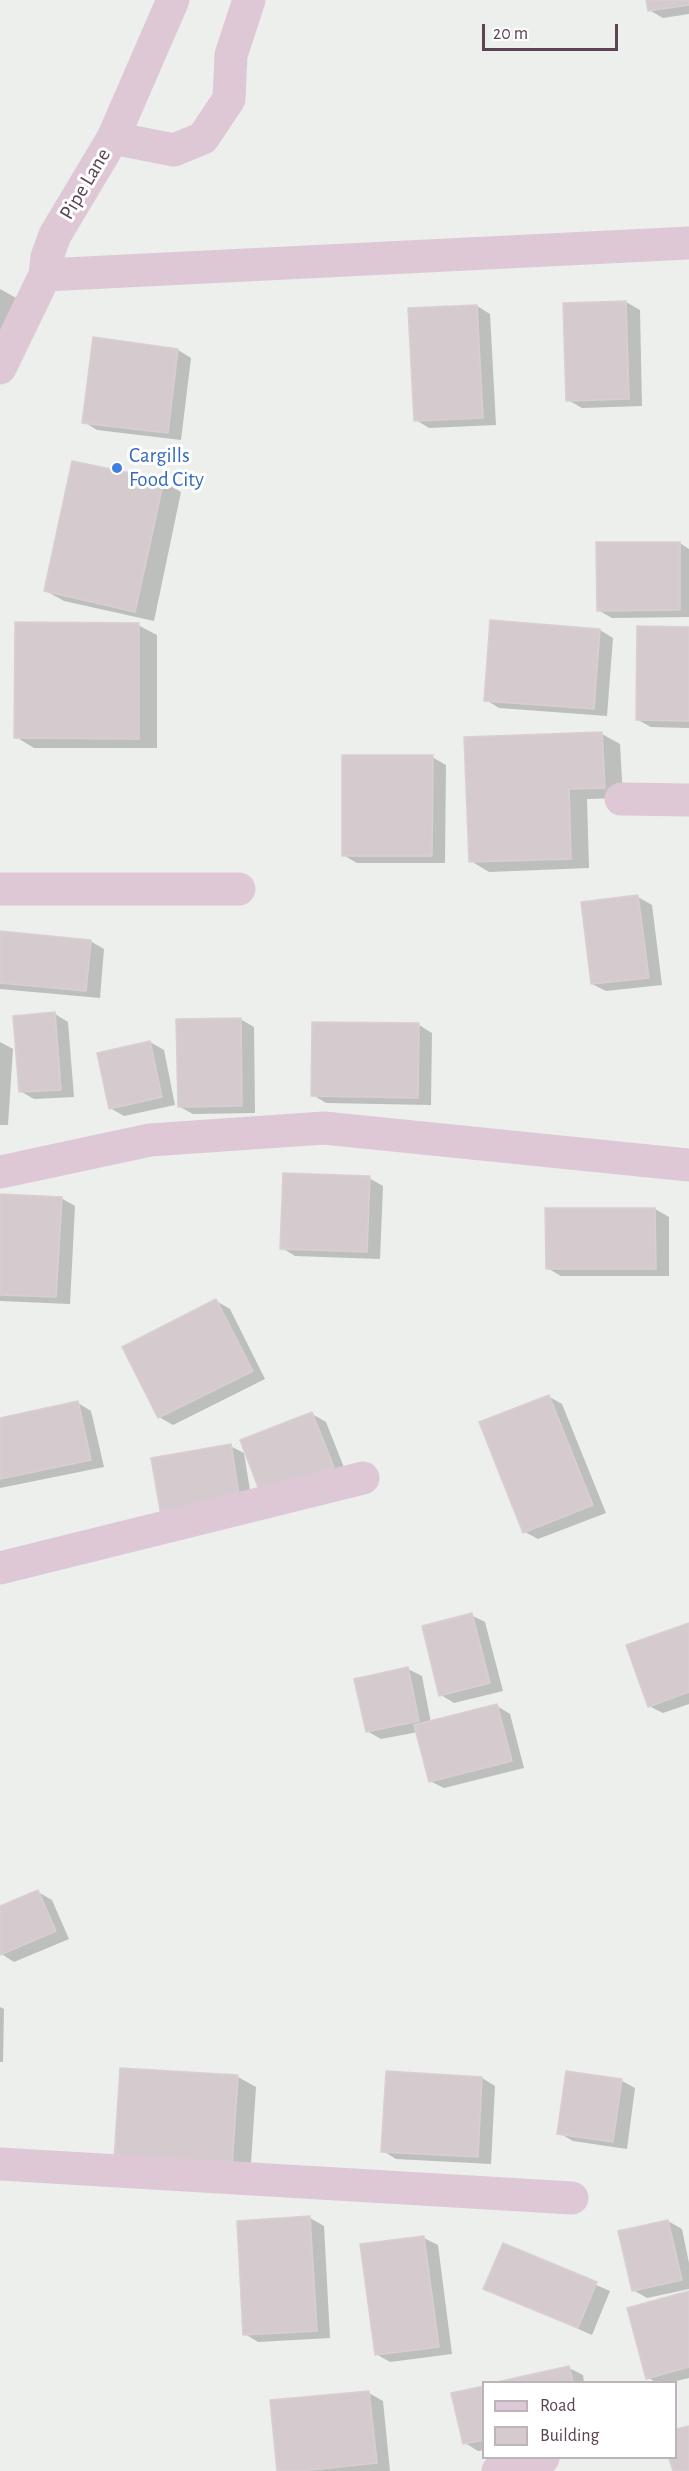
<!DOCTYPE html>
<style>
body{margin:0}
#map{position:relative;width:689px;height:2471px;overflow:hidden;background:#ecefec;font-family:"Alegreya Sans",sans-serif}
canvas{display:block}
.legend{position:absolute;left:482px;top:2381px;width:195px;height:78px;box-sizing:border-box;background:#fff;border:2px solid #bdb4ba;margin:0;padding:8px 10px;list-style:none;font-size:18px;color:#5b4352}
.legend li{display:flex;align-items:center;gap:12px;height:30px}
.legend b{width:30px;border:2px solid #bdb4ba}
.scale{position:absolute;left:482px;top:24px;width:136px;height:27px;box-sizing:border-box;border:3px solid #5b4352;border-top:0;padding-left:8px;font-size:18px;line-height:21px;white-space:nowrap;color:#5b4352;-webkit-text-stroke:4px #fff;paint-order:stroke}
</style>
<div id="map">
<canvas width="689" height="2471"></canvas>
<ul class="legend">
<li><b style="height:8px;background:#dec8d6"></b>Road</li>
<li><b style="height:16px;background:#d5cbcf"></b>Building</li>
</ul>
<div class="scale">20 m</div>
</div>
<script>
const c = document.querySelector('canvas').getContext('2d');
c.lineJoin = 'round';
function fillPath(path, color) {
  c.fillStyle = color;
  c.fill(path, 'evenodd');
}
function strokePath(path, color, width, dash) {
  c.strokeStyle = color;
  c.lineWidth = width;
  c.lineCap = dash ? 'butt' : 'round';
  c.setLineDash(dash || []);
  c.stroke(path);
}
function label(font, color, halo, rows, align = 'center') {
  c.font = font + ' "Alegreya Sans",sans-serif';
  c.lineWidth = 6;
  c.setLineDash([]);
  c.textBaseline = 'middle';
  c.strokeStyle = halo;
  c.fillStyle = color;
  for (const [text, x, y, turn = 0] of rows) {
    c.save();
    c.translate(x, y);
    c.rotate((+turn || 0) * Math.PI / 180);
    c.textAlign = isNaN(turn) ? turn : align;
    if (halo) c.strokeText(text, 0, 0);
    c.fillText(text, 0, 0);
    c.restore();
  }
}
fillPath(new Path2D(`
 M648,0h41v14l-26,4 -14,-8z
 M0,289l18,10 -18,35z
 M626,302l14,8 2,96 -60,2 -14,-8z
 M477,306l13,8 6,111 -67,3 -13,-8z
 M178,350l13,8 -10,82 -84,-10 -13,-8z
 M163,482l18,10 -27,129 -90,-20 -18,-10z
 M680,543l9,6v68l-77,1 -14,-8z
 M138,625l19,10v113h-123l-18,-11z
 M689,628v100l-38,-1 -13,-7z
 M600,630l13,8 -6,78 -108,-8 -13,-8z
 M602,734l18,10 3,54 -36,1 2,69 -100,4 -18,-11z
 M432,757l14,8 -1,98h-88l-14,-8z
 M638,897l14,8 10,80 -56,6 -14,-7z
 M0,933l90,8 14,8 -4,49 -100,-9z
 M55,1014l13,8 6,75 -40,2 -14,-8z
 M240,1019l14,8 1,86 -62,1 -13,-7z
 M419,1025l13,8 -1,72 -105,-2 -13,-8z
 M0,1042l13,7 -5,76h-8z
 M150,1042l14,8 11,55 -51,11 -14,-8z
 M369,1178l14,8 -3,73 -85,-3 -13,-8z
 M0,1195l61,3 14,8 -5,98 -70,-3z
 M655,1209l14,8v59h-108l-14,-8v-58z
 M216,1301l14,8 35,70 -92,46 -14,-8z
 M548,1396l14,8 44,109 -68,26 -13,-7z
 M78,1403l13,8 13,56 -104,21v-68z
 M312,1414l14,8 21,53 -71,27z
 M230,1446l14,7 10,62 -101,-56z
 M471,1615l14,7 18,69 -49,12 -13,-8z
 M689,1625v79l-26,9 -14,-7z
 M408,1669l14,7 9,47 66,-17 13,8 14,54 -80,20 -14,-7 -12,-49 -37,7 -14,-8z
 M38,1892l14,8 17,39 -55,23 -14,-9v-45z
 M0,2007l4,2 -1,53h-3z
 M568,2073l54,8 13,7 -8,61 -54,-8 -14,-8z
 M238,2077l18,10 -6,91 -117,-7z
 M482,2078l13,8 -4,78 -95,-5 -13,-8z
 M310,2218l14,8 6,112 -72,4 -13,-8z
 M668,2221l14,8 7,34v26l-42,9 -14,-8z
 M424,2238l14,7 14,109 -62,8 -14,-8z
 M503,2245l107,46 -18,44 -107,-47z
 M689,2293v85l-17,4h-16l-8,-4z
 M569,2368l14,7 1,7h-80z
 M484,2387v63l-6,1 -13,-8z
 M369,2393l14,8 7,70h-111z`), '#0003');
const building = new Path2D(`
 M646,0h43v5l-41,6z
 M626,301l3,98 -63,2 -3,-98z
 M477,305l6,113 -69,3 -6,-113z
 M93,337l85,12 -10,84 -86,-10z
 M72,461l92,19 -29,132 -91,-21z
 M596,542h84v68l-83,1z
 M490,620l110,9 -6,80 -110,-8z
 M15,622l124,1v116l-125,-1z
 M637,626l52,1v94l-53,-1z
 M602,732l3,56 -36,1 2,70 -102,3 -5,-125z
 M342,755h91l-1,101h-90z
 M638,895l11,83 -58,6 -10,-82z
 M0,931l91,9 -5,51 -86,-8z
 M55,1012l6,78 -42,2 -6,-76z
 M241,1018l1,88 -64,1 -2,-88z
 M312,1022l107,1 -1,75 -107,-2z
 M150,1041l12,56 -53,12 -12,-56z
 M283,1173l87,3 -3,76 -87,-3z
 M0,1194l62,3 -6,100 -56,-2z
 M545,1208h110l1,61h-110z
 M216,1299l37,72 -95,47 -36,-71z
 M549,1395l44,110 -70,28 -44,-111z
 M78,1401l13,59 -91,19v-61z
 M312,1412l22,55 -73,28 -21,-55z
 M231,1444l10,63 -79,14 -11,-63z
 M472,1613l18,70 -51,13 -17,-70z
 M689,1623v69l-41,15 -22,-62z
 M408,1667l11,54 -53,11 -12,-53z
 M497,1704l15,57 -83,21 -15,-57z
 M38,1890l18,41 -56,24v-49z
 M120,2068l118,7 -6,93 -118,-7z
 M386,2071l96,6 -4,80 -97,-5z
 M566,2071l56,8 -9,63 -56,-8z
 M310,2216l7,115 -74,4 -6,-114z
 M668,2220l14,60 -50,11 -14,-60z
 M424,2236l15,111 -64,8 -15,-111z
 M503,2243l94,39 -19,46 -95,-39z
 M689,2291v76l-43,12 -19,-71z
 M569,2366l4,16h-76z
 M484,2386v54l-21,4 -12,-51z
 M369,2391l8,72 -76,8h-24l-7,-71z
 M689,2426v45h-16l-4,-13h7v-29z`);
fillPath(building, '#d5cbcf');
strokePath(building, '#d9cfd3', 1.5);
strokePath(new Path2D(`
 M113,138l61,12 29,-12 26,-39 2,-44 18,-55
 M45,275l644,-32
 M0,368l45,-93 2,-18 8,-22 58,-97 60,-138
 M621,799l68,1
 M0,889h239
 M0,1172l150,-32 174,-12 365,37
 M0,1568l363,-90
 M0,2164l572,34
 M498,2471l45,-13`), '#dec8d6', 33);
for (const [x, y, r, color] of [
 [117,468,6,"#3f7fe0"]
]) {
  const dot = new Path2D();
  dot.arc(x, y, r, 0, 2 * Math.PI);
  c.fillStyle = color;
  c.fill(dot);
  strokePath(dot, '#fff', 2);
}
label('21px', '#5b4352', '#fff', [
 ["Pipe Lane",85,184,-59]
]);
label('21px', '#366cbe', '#fff', [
 ["Cargills",129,456],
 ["Food City",129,480]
], 'left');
</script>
